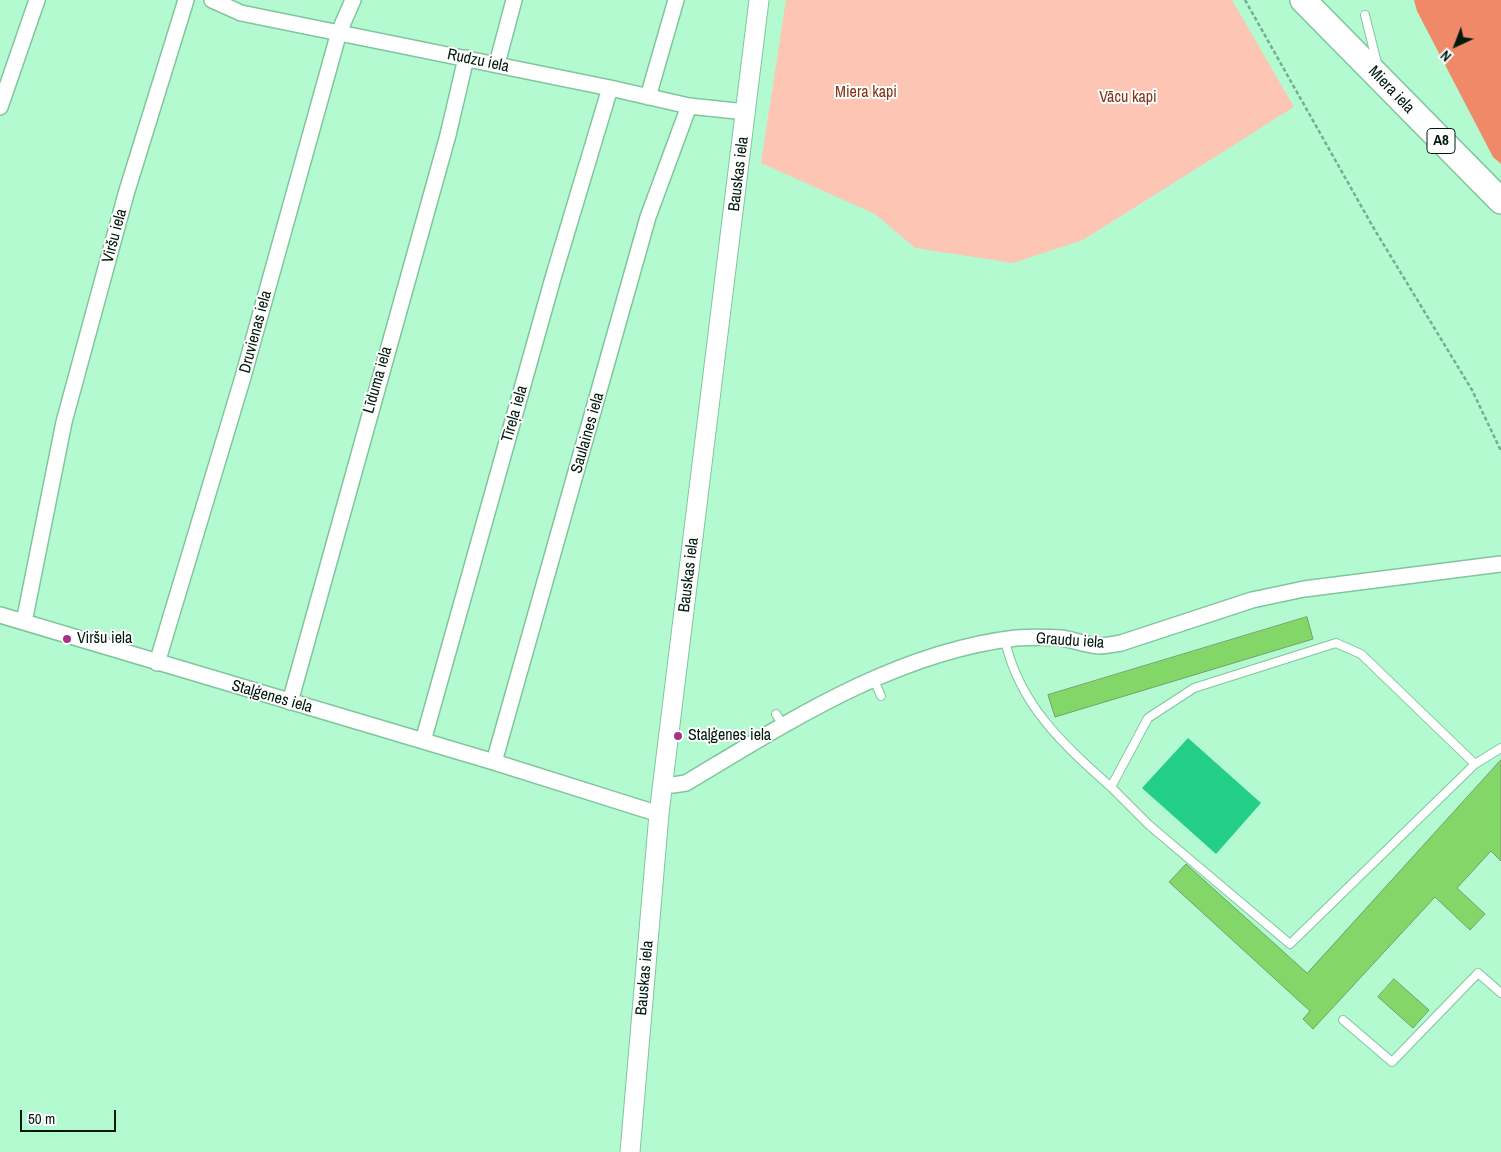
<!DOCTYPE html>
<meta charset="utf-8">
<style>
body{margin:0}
#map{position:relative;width:1501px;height:1152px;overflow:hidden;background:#b3fad1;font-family:"Archivo Narrow",sans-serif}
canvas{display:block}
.north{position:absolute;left:1431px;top:20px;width:50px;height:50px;-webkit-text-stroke:4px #fff;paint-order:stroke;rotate:223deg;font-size:14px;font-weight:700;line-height:20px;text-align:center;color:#001a0c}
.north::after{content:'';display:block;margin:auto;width:18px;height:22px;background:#001a0c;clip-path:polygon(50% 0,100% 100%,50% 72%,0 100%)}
.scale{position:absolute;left:20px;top:1110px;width:96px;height:22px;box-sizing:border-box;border:2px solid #001a0c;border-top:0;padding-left:6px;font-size:15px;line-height:18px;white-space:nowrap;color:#001a0c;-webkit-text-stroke:4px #fff;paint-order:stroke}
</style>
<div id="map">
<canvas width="1501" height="1152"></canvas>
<div class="north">N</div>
<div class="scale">50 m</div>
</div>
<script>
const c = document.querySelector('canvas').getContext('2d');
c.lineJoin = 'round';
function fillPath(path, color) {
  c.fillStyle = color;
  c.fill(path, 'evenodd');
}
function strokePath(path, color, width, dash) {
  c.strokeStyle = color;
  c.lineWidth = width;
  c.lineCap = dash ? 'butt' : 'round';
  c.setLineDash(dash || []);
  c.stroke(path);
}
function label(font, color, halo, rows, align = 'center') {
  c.font = font + ' "Archivo Narrow",sans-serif';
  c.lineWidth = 4;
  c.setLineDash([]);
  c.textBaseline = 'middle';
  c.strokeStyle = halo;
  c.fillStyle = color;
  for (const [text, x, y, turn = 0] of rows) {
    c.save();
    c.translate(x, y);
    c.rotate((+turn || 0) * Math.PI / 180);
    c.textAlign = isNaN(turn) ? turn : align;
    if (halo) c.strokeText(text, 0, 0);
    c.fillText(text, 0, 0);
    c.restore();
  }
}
fillPath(new Path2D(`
 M786,0h446l62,107 -211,133 -70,23 -98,-15 -40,-34 -114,-51z`), '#fcc5b4');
fillPath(new Path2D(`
 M1414,0h87v164l-8,-7 -76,-146z`), '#f08968');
fillPath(new Path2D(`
 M1188,738l73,65 -45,51 -74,-66z`), '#23cf87');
const building = new Path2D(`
 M1307,617l6,22 -258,78 -7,-22z
 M1501,760v101l-10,-10 -34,37 28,26 -15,16 -35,-33 -122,132 -10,-10 7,-8 -141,-129 17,-18 121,109z
 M1394,979l35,31 -16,18 -35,-31z`);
fillPath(building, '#83d768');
strokePath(building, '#759f68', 1);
const service = new Path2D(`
 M1365,15l12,48
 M1005,640c14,65 59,105 106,147
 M874,680l7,16
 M776,714l7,11
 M1475,764l-114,-110 -25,-11 -142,45 -46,30 -37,69 38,38 141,119 185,-180 26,-16
 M1343,1020l49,42 86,-89 23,20`);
const minor = new Path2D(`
 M212,0l29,13 369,75 79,18 57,6
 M497,64l17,-64
 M648,97l28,-97
 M0,107l37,-107
 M0,615l494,147 165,52
 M24,622l40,-200 62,-228 60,-194
 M157,663l86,-286 96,-345 14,-32
 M290,702l158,-567 18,-77
 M423,741l130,-463 57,-190
 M494,762l154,-545 41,-111
 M663,784l10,1 13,-2c102,-61 209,-131 330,-145 14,-1 31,-1 45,0 13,2 25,7 38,8 7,0 15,-2 22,-3l131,-43 52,-11 197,-25`);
const tertiary = new Path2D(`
 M630,1152l29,-338 100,-814`);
const trunk = new Path2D(`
 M1303,0l198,201`);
strokePath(service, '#80c59e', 10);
strokePath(minor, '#80c59e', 18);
strokePath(tertiary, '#80c59e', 21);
strokePath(trunk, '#80c59e', 28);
strokePath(new Path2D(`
 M1245,0l128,227 99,163 29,61`), '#76ad8e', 2.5, [4, 2.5]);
strokePath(service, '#fff', 8);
strokePath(minor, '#fff', 15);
strokePath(tertiary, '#fff', 19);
strokePath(trunk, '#fff', 25);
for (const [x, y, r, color] of [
 [67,639,5,"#a7328c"],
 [678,736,5,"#a7328c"]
]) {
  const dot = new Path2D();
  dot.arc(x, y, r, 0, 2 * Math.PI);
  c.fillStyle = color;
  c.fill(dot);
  strokePath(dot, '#fff', 2);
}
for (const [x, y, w] of [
 [1441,141,28]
]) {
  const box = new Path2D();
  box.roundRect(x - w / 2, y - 12.5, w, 25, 4);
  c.fillStyle = '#fff';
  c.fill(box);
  strokePath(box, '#001a0c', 1);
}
label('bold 15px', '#001a0c', null, [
 ["A8",1441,141]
]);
label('16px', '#001a0c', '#fff', [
 ["Rudzu iela",478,61,12],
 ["Miera iela",1391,90,46],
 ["Bauskas iela",739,174,-83],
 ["Viršu iela",115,236,-75],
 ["Druvienas iela",256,332,-75],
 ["Līduma iela",378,380,-74],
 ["Tīreļa iela",515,414,-74],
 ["Saulaines iela",588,433,-74],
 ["Bauskas iela",689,575,-83],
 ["Graudu iela",1070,641,4],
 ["Staļģenes iela",272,697,16],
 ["Bauskas iela",645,978,-85]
]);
label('16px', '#833215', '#fff', [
 ["Miera kapi",866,93],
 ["Vācu kapi",1128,98]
]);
label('16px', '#001a0c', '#fff', [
 ["Viršu iela",77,639],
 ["Staļģenes iela",688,736]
], 'left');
</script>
